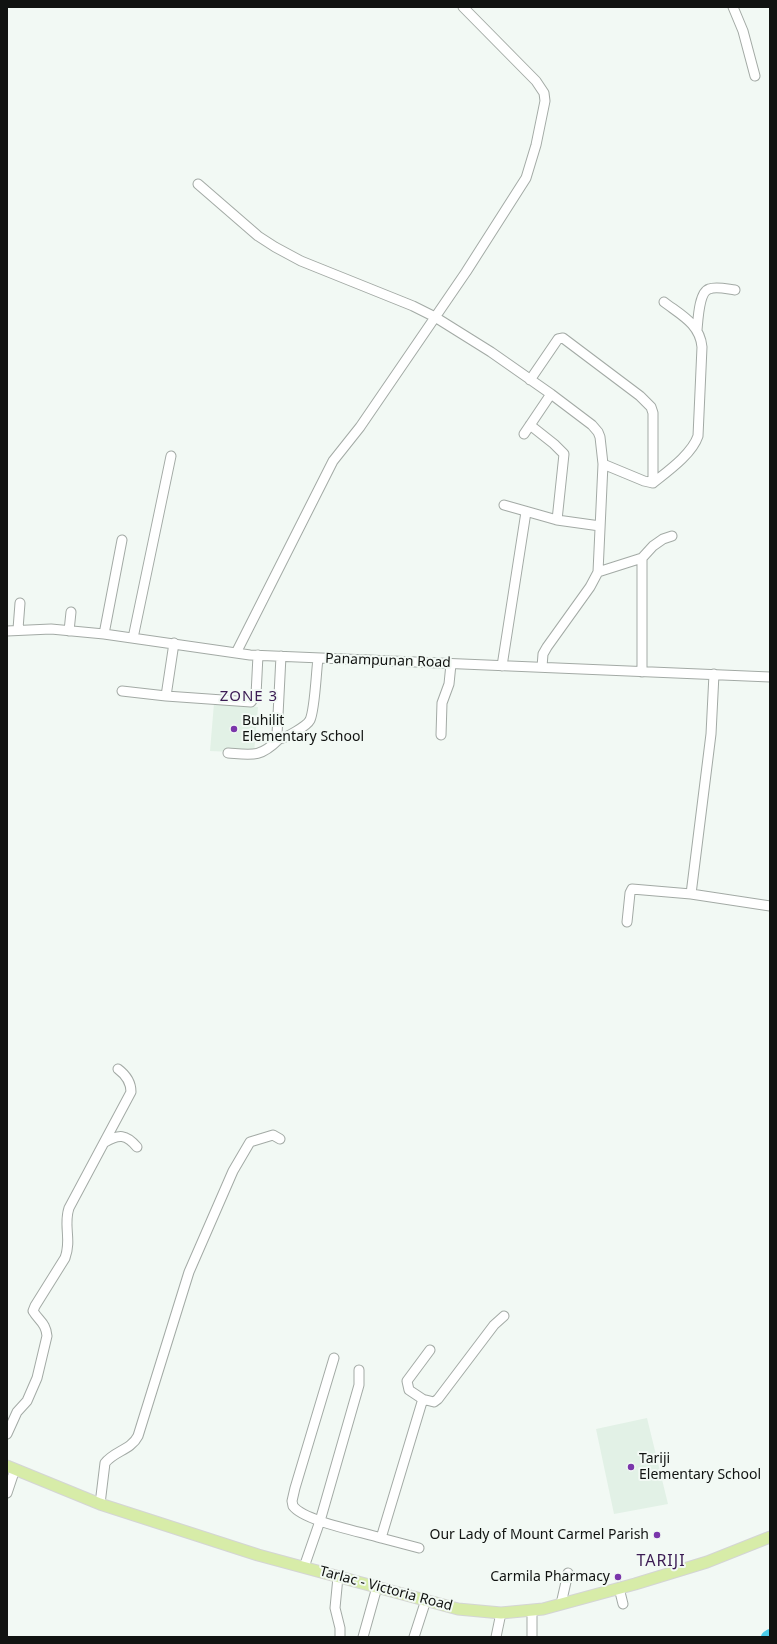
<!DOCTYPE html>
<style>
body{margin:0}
#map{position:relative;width:777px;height:1644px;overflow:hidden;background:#f2f9f4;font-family:"Noto Sans",sans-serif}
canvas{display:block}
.frame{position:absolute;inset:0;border:8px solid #111311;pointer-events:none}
</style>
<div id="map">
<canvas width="777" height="1644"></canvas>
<div class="frame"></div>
</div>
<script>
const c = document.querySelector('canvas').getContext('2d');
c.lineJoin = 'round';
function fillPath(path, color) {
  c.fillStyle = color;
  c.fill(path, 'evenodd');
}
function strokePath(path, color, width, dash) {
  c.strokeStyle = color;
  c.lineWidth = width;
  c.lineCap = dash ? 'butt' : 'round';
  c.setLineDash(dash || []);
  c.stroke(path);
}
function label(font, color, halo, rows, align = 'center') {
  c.font = font + ' "Noto Sans",sans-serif';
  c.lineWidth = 4;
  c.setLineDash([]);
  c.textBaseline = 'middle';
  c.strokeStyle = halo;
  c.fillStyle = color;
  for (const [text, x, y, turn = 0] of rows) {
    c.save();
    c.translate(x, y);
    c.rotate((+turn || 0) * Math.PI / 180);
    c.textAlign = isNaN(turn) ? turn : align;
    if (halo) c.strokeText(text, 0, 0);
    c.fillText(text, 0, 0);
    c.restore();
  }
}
fillPath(new Path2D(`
 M214,703l44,4 -4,46 -44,-2z
 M647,1418l21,86 -54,10 -18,-85z`), '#e2f1e6');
strokePath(new Path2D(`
 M767,1637l3,-2`), '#4ccdea', 12);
const minor = new Path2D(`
 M733,7l10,24 12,45
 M198,184l60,52 17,11 26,14 112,45 22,11 56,35 60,42 41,31 6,7 2,5 3,27 -5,108 -8,15 -43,60 -4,7 -1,13
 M697,330c1,-10 2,-38 12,-41 7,-3 18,0 26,1
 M530,380l28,-41 5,-1 77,58 11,11 2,6v70
 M530,425l24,19 10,10 -7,66 43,6
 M524,434l27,-40
 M603,464l41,17 9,2c15,-12 39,-29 45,-47l4,-89c-2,-23 -21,-32 -38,-45
 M504,505l53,15
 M598,572l44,-14 11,-12 10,-7 9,-3
 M18,629l2,-26
 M7,631l44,-2 53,5 146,21 520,22
 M69,631l2,-19
 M104,634l18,-94
 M133,638l38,-182
 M236,653l97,-192 27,-34 106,-155 60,-94 10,-33 9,-44 -1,-8 -8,-12 -73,-74
 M281,656l-4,79 2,4c7,-1 28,-13 31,-19 5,-11 6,-47 8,-61
 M502,666l24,-154
 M642,672v-114
 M122,691l44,5 85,6 5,-7 2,-40
 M166,696l8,-53
 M441,735l1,-32 7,-19 2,-20
 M228,753c24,2 32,5 51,-14
 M691,894l79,12
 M627,922l3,-29 2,-4 59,5 20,-160 3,-60
 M105,1142c14,-8 21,-8 32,5
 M334,1358l-39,130 -3,13 1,5c11,15 69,26 88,32l41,-136 4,-2 8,2 4,-3 56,-74 10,-9
 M424,1400l-15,-10 -2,-9 23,-31
 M7,1434l10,-22 10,-11 10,-23 10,-42c-1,-13 -8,-15 -14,-25l2,-5 30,-48c7,-19 -2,-32 4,-50l62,-116c0,-10 -5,-17 -13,-23
 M7,1493l8,-24
 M100,1504l5,-41c9,-12 26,-13 33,-27l51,-164 44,-101 17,-29 23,-7 7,4
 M381,1538l38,10
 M304,1567l16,-46 39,-136v-15
 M338,1577l-3,31 5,20v9
 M619,1588l4,16
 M561,1604l7,-31
 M363,1637l14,-50
 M414,1637l12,-37
 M496,1637l5,-24
 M532,1637v-27`);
const major = new Path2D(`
 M7,1466l93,38 158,51 200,54 43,4 42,-4 92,-25 72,-22 63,-25`);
strokePath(minor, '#a3aaa5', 11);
strokePath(major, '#d4d5d4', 13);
strokePath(minor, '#fff', 9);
strokePath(major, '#d7eca8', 11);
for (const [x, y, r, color] of [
 [234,729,4,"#7a36aa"],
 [631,1467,4,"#7a36aa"],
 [657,1535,4,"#7a36aa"],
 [618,1577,4,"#7a36aa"]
]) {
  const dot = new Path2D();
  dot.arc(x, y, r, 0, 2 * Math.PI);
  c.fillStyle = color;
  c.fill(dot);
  strokePath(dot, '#f2f9f4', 1.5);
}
label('14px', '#111311', '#f2f9f4', [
 ["Panampunan Road",388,661,2],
 ["Tarlac - Victoria Road",386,1589,15]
]);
label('14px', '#111311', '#f2f9f4', [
 ["Buhilit",242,721],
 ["Elementary School",242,737],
 ["Tariji",639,1459],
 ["Elementary School",639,1475],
 ["Our Lady of Mount Carmel Parish",649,1535,"right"],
 ["Carmila Pharmacy",610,1577,"right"]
], 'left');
c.letterSpacing = '1px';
label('15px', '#3b1b53', '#f2f9f4', [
 ["ZONE 3",249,697]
]);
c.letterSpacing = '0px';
c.letterSpacing = '1px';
label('16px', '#3b1b53', '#f2f9f4', [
 ["TARIJI",661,1561]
]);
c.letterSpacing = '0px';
</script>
